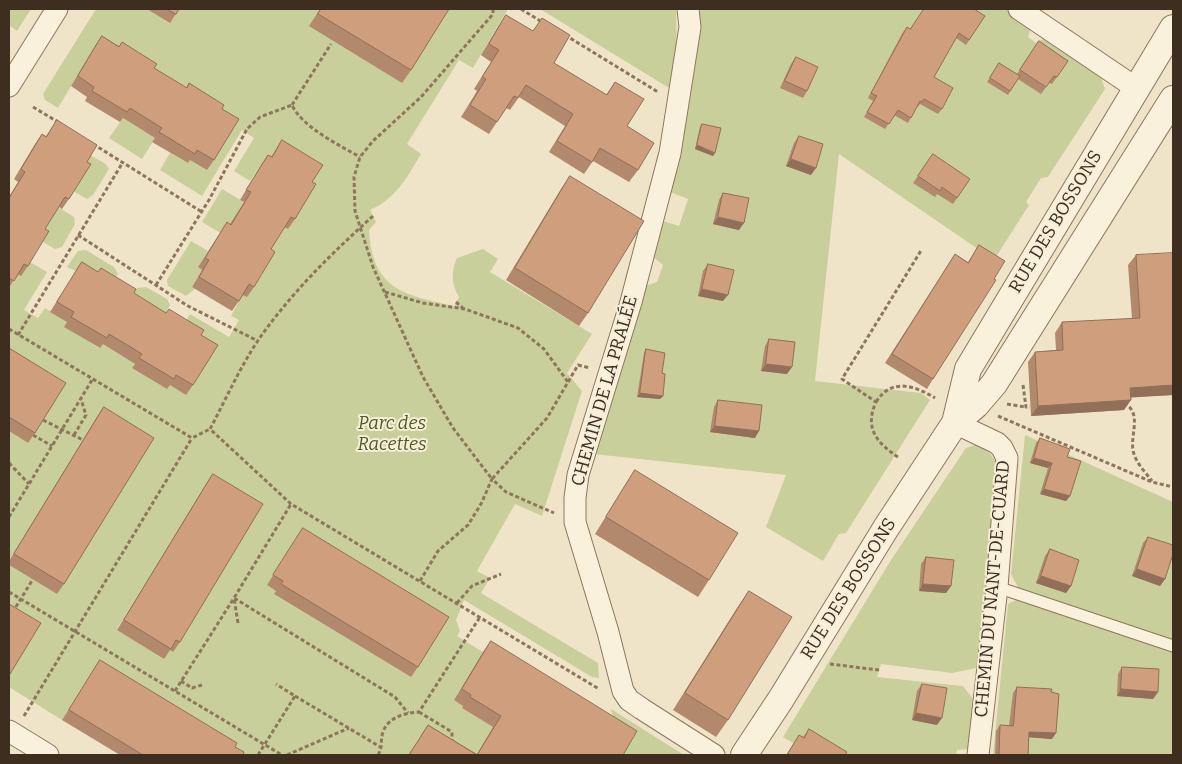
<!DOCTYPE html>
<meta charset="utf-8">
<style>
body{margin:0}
#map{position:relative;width:1182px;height:764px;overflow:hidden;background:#f0e4c8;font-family:Bitter,serif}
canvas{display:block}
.frame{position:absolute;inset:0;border:10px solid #3d2e20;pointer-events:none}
</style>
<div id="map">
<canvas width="1182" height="764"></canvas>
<div class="frame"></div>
</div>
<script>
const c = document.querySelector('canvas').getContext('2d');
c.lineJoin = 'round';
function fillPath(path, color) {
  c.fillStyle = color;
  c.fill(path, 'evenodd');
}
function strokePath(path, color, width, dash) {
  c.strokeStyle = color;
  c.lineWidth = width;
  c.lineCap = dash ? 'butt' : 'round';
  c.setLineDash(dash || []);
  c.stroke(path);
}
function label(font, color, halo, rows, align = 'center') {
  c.font = font + ' Bitter,serif';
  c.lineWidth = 4;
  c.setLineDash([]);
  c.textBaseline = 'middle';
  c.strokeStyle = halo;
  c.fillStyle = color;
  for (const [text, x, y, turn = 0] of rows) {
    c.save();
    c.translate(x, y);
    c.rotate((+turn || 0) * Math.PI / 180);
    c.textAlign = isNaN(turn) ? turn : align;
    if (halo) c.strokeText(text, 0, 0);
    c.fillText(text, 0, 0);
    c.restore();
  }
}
fillPath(new Path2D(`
 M9,9h22l-14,22 -8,-6z
 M96,9h412l-35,59 -14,-8 -52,84 14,10c-14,23 -25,45 -51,56l6,12 -7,8c3,60 36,65 85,76l5,-9c-8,-14 -8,-25 -2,-39l26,-9 15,10 -8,13 102,62 -25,39 15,18 -40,125 -27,-12 -38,67 13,7 -9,15 117,70 1,15 -7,-1 -128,-77 -8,20 4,11 -3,5 26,16 -29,48 9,6 -1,2 77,47h-63l-56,-19 -12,19h-179l-136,-85 -31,50 -53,-33v-122l48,29 26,-154 -74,121v-130l19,12 -19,-81v-75l8,-13 13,-12 17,10 -23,38 14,8 7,-10 22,14 -2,5 34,21 3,-5 33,21 -2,4 34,21 13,-59 10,-16 39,23 10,-17 -8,-4 12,-22 4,2 17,-37 20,-32 4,2 -23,-62 -4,-2 -11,16 -16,-10 20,-33 -12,-8 -40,66 -42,-26 10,-17 18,10 -93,-117 -37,62 -13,-8 -2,-6zM206,484l-34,167 -55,-22zM267,584l144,93 -137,-83 2,-3z
 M540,9h136l1,48 -3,34z
 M700,9h306l25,17 -3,11 8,6 11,-6 53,37 5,15 -57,88 -7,1 -15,24 3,3 -35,55 -155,-106 -24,227 106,12 9,7 -84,133 -7,1 -16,27 -57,-34 20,-52 -192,-21 51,-168 12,-4 6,-17 -11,-9 11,-35 16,5 9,-27 -18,-7 26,-141z
 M123,118l32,20 -13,21 -33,-21z
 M90,155l16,9 3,5 -16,26 -6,4 -14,-8 7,-19z
 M222,189l22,13 -20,33 -22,-13z
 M58,207l16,10 1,7 -13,23 -7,2 -17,-10z
 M191,241l17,10 -10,16 4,3 -10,17 3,2 -9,7 -18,-10 -1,-6z
 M86,250l28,17 4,7 -9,13 -42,-20 11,-16z
 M146,287l21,12 3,6 -8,14 -35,-16 10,-15z
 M1025,435l148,67v140l-154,-53 -8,-15z
 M975,445c13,4 18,10 23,23l-21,200 -25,5 -71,-9 -4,13 86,9 10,13 -4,50 -12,1 -1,5h-143l-30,-18 108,-177 75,-112z
 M1018,599l155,53v103h-180l15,-151z
 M611,709l73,46h-62z`), '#c9cf9b');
const service = new Path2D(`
 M997,587l176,59`);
const minor = new Path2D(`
 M688,9l2,18 -20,126 -39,149 -53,173 -3,23v24l33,110 15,59 6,9 13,9 72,46
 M1019,9l117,79
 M9,86l48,-77
 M955,423l42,20 5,5 5,10 -10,129 -19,168
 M9,731l39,24`);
const tertiary = new Path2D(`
 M955,423l13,-54 205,-341
 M744,755l37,-56 105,-171 69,-105 21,-18 18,-21 179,-285`);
strokePath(service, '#8d765c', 13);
strokePath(minor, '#8d765c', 23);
strokePath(tertiary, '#8d765c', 28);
strokePath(new Path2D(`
 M493,9v5l-72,83 -48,44 -13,16 -6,20 1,34 18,56 50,110 30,51 39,51 55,-61 31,-53 12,3
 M521,9l21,13
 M565,35l93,57
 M292,105l39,-61
 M33,107l25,15
 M93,144l109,68
 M373,216c-42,38 -81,76 -114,123 -19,28 -33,60 -49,90l81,75 308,185
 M78,235l110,71 70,35
 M156,285l53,-85 38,-71 13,-12 32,-12c10,22 47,40 68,52
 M385,292l38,11 42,6 53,19 26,21 24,33
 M456,302l8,7
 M9,329l183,109 18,-9
 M18,335l105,-173
 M1023,385l3,22h4
 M876,402c15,-24 38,-17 59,-4
 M1124,403c20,11 4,34 10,51 3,10 12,19 18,27
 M1007,404l18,3
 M998,416l154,66 21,5
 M43,420l40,20
 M33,435l19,11
 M74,435l12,-20 -5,-16
 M898,457c-21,-14 -34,-29 -22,-55l-34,-23 80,-130
 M9,463l20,21
 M9,517l83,-137
 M420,581l18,-30 30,-26 13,-21 11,-25 14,13 48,21
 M9,592l273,163
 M457,603l15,-17 29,-12
 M9,618l24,-39
 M238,623l-4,-25 57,-94
 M830,664l49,6
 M181,681l11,7 10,-3
 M175,691l59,-93 161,99 13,16
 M295,696l87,52
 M419,712l33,20v11
 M24,716l168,-278
 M258,755l37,-59 -19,-12
 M287,755l62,-27
 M378,755c5,-8 2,-14 5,-23 5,-15 22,-19 36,-20l61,-95`), '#8d765c', 3, [4, 2.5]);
strokePath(service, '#faf1dc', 11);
strokePath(minor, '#faf1dc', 21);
strokePath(tertiary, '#faf1dc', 26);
fillPath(new Path2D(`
 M147,9h32l-9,14z
 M320,9h129l-38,61 -9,13 -93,-57z
 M506,15l27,16 9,-13 12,45 52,32 9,-13 23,88 -9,12 -36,-21 -9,13 -35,-22 16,-26 -46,-29 -9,13 -4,-2 -17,26 -28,-17 16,-26 -3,-2 17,-27 -10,-7 17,-28z
 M985,16l-19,29 -10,-7 -22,39 8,32 -4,5 -18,-10 -2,3 -1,-1 -9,17 -14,-8 -9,14 -21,-12 9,-16 -5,-3 35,-66 4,-5 3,2z
 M102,36l17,10 3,-4 32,26 32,20 3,-5 33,26 -8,51 -7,10 -17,-10 -2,3 -36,-21 3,-4 -32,-20 -3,4 -35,-21 2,-4 -16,-11 24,-40z
 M1039,41l29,20 -16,23 -3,-1 -8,11 -23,-15 -10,16 -21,-13 12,-19 18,11z
 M796,57l11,34 -4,7 -23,-10 11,-24z
 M57,120l30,42 -18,37 -7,10 -3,-2 -14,22 -17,37 -7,10 -4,-2 -8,14v-91l9,-15 -4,-3 21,-35 7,-10 4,2z
 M702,124l13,29 -2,3 -18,-7 5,-22z
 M799,136l12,39 -25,-9 8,-23z
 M282,140l30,42 -17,37 -7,10 -4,-2 -13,22 -17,38 -7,10 -4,-2 -11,16 -40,-24 10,-17 -4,-3 29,-45 3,2 14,-22 -4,-2 21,-35 7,-10 3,2z
 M933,154l37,25 -17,25 -16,-10 -2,3 -22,-14z
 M570,176l18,137 -9,13 -73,-46 55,-91z
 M723,193l16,37 -26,-6 6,-24z
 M979,245l-46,134 -6,10 -42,-26 70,-109 13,8z
 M1136,255l37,140 -42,2 -7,13 -93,6 -3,-54 7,-10 21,-2 -1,-17 7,-11 70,-3 -4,-54z
 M82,262l119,73 -8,50 -7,10 -16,-10 -3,4 -35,-21 3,-4 -32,-20 -3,4 -36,-21 3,-5 -17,-10z
 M708,264l15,37 -25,-5 5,-25z
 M769,339l18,35 -26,-3 4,-25z
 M9,348l26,85 -7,10 -19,-12z
 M646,349l16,24 1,23 -3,3 -23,-2 7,-44z
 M718,400l37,38 -45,-6 4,-25z
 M104,407l-40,177 -7,10 -48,-29v-4l88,-144z
 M1040,438l27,19 3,39 -4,5 -26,-7 8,-26 -18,-5 6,-20z
 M635,470l74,110 -11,17 -103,-63 29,-47z
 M213,474l-33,168 -7,10 -3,-2 -6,9 -47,-29 89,-146z
 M303,528l115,139 -7,10 -137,-83 2,-3 -9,-6z
 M1148,537l17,42 -5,7 -28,-10 11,-33z
 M1050,549l21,37 -5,7 -30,-10 9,-27z
 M926,557l25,29 -5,7 -27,-2 2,-27z
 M749,591l-21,129 -12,17 -43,-27 64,-102z
 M491,641l132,114h-215l20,-30 49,29 16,-27 -31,-19 1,-2 -9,-6 29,-48z
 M100,660l135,87 8,8h-123l-58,-35z
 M1122,667l36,25 -5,7 -36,-3 1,-22z
 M922,684l15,41 -25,-5 5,-29z
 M1017,687l34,5 1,47 -23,-2 -1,18h-33l1,-24 4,-6 9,1 4,-33z
 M809,729l36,26h-59l13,-20 4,2z`), '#b2896c');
fillPath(new Path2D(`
 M697,145l18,8 -2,3 -18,-7z
 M791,159l25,9 -5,7 -25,-9z
 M718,217l26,6 -5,7 -26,-6z
 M702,289l26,6 -5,6 -25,-5z
 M766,364l26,3 -5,7 -26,-3z
 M1173,385v10l-50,3 7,-10z
 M640,393l23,3 -3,3 -23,-2z
 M1131,400l-7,10 -93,6 7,-10z
 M715,426l44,5 -4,7 -45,-6z
 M1034,458l18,5 -4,5 -18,-5z
 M1044,489l26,7 -4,5 -26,-7z
 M1137,569l28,10 -5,7 -28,-10z
 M1041,576l30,10 -5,7 -30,-10z
 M923,584l28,2 -5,7 -27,-2z
 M1121,689l37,3 -5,7 -36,-3z
 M916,713l26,5 -5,7 -25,-5z
 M1029,732l27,1 -4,6 -27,-2z`), '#916f58');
const building = new Path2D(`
 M167,9h12l-3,5z
 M321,9h128l-38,61 -93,-56z
 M924,9h50l11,7 -16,24 -10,-7 -25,44 19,11 -11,21 -18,-10 -2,3 -2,-1 -9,17 -13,-8 -9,14 -22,-12 10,-16 -6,-3 36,-66 3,2z
 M506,15l27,16 9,-13 28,17 -16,28 53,32 8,-13 29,17 -17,27 27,17 -16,27 -38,-22 -8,14 -35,-21 16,-27 -47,-29 -8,13 -4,-2 -17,26 -27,-17 16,-26 -4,-2 17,-27 -10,-6z
 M102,36l17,11 3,-5 35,22 -3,4 33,20 2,-5 35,22 -2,4 17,10 -25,41 -17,-10 -2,4 -36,-22 3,-4 -32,-20 -3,4 -35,-21 2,-4 -16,-11z
 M1039,41l29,20 -11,16 -3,-1 -8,11 -26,-17z
 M796,57l22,10 -11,24 -22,-10z
 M999,63l21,13 -10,15 -20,-13z
 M57,120l40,25 -10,17 4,2 -22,35 -4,-2 -20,32 4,2 -21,35 -4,-2 -10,17 -5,-3v-80l16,-26 -4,-3 21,-35 4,3z
 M702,124l19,4 -6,25 -18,-8z
 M799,136l24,8 -7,24 -25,-9z
 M282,140l41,25 -11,17 4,2 -21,35 -4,-2 -20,32 4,3 -21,35 -5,-3 -10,17 -40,-24 10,-17 -4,-2 22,-36 4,3 20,-33 -5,-2 22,-35 4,2z
 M933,154l37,25 -13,19 -15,-11 -2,4 -22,-15z
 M570,176l74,45 -56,92 -73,-45z
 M723,193l26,5 -5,25 -26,-6z
 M979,245l26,16 -11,18 2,1 -63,99 -41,-25 63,-100 13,9z
 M1173,253v132l-43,3 1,12 -93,6 -3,-54 28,-2 -1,-28 78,-4 -4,-63z
 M82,262l16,10 3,-4 35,21 -2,4 32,20 3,-4 18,11 17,10 -3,5 17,10 -25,40 -17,-10 -2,4 -35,-21 3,-4 -33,-20 -2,4 -36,-21 3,-5 -17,-10z
 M708,264l26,6 -6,25 -26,-6z
 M769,339l26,3 -3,25 -26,-3z
 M9,348l57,35 -31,50 -26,-16z
 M646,349l19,4 -3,20 3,1 -2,22 -23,-3z
 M718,400l44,5 -3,26 -44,-5z
 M104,407l50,31 -90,146 -50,-30z
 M1040,438l30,11 -3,8 14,4 -11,35 -26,-7 8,-26 -18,-5z
 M635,470l103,63 -29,47 -103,-63z
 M213,474l50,30 -83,138 -4,-2 -5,9 -47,-29z
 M303,528l146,89 -31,50 -137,-83 2,-3 -10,-6z
 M1148,537l25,8v9l-8,25 -28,-10z
 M1050,549l29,11 -8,26 -30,-10z
 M926,557l28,3 -3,26 -28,-2z
 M749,591l43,26 -64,103 -43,-27z
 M9,604l32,19 -31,51 -1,-1z
 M491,641l146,90 -14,24h-214l19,-30 49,30 24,-39 -31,-19 1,-2 -9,-6z
 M100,660l137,83 -2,4 9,5 -1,3h-100l-74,-45z
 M1122,667l37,2 -1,23 -37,-3z
 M922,684l25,4 -5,30 -26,-5z
 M1017,687l35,2 -1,3 8,2 -3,39 -27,-1 -1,23h-29l1,-30 13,1z
 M809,729l38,23 -2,3h-58l12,-20 5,3z`);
fillPath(building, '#cf9f7d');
strokePath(building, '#916f58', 1);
label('18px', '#3d2e20', '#f7eed8', [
 ["RUE DES BOSSONS",1056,222,-59],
 ["CHEMIN DE LA PRALÉE",605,391,-74],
 ["RUE DES BOSSONS",849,589,-58],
 ["CHEMIN DU NANT-DE-CUARD",993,589,-85]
]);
label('italic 18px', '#4d5a26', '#f7eed8', [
 ["Parc des",392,424],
 ["Racettes",392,445]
]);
</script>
